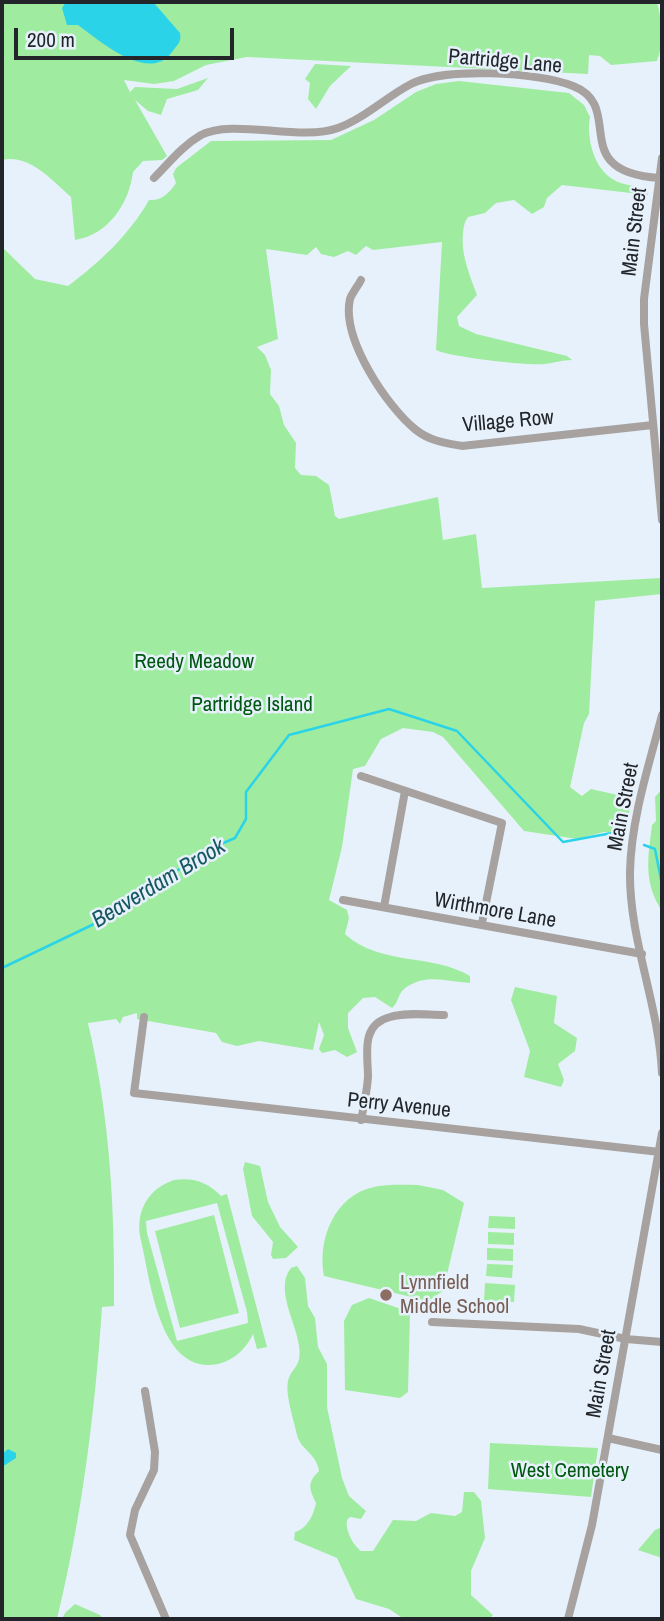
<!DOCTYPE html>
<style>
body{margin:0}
#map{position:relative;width:664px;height:1621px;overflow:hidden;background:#e7f1fb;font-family:"Archivo Narrow",sans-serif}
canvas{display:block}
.frame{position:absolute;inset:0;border:4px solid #222529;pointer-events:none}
.scale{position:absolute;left:14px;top:28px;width:220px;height:32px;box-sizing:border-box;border:4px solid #222529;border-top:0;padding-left:9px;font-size:21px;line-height:24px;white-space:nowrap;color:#222529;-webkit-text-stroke:5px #e7f1fb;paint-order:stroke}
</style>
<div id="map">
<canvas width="664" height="1621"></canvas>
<div class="frame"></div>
<div class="scale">200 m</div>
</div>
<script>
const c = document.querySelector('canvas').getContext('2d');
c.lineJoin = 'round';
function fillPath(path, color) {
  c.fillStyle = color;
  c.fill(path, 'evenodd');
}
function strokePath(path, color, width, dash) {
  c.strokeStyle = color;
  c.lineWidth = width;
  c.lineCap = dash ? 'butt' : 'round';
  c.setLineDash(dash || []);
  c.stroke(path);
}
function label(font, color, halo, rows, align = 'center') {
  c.font = font + ' "Archivo Narrow",sans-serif';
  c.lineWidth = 5;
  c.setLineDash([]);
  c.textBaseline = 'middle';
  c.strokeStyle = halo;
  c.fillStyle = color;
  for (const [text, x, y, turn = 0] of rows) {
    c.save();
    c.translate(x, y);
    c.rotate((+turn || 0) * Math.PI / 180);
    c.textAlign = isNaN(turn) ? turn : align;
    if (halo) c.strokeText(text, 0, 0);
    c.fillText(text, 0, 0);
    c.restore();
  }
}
fillPath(new Path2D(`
 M2,2h655c5,18 7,42 0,59l-46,4 -11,-9 -11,-1 -1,19 -341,-17 -41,8 -32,16 -20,3 -30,-4 6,12 5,-5 42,2 31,-11 -10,12 -31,9 -6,16 -13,-4 -13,-11 32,56 -5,4 -19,1 -10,11c-4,32 -25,63 -58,68l-4,-43c-20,-17 -41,-43 -69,-37z
 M315,64l36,2 -21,20 -14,23 -8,-10 2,-16 -5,-4z
 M459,81l110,12 15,12 6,12c-4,23 5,58 31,66 9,3 18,3 26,8l1,4 -86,-10 -15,13 -3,9 -12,7 -18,-14 -18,3 -11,10 -17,4 -3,5c-7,26 3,48 12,73l-20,22 2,9 17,8 91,22 5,4c-10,0 -18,3 -27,4 -17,2 -95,-7 -109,-14l6,-108 -69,8 -7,-4 -10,9 -8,-4 -14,6 -13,-3 -5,-7 -9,8 -41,-6 12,90 -21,8 8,8 6,15 -1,24 9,12 5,19 12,18 -1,25 6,7 15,1 13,9 6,31 4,3 99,-22 5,43 33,-6 6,54 179,-10 1,16 -67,7 -6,113 -5,9 -14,64 12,9 9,-7 40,9 -4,33 -5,3 -18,-2 -27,7 -53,-8 -81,-94 -10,-5 -30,-4 -22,11 -16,27 -12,3 -11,78 -13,53 18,10 2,8 -4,16c34,32 87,19 125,42v7c-23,-1 -46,-11 -67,7 -5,5 -5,13 -11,18l-17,-11 -12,1 -15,15v15l9,24 -10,5 -12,-7 -13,3 -3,-4 5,-14 -5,-13 -6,28 -54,-9 -22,5 -15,-4 -6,-9 -79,-14v-6l-14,4 -3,7 -4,-5 -28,4c22,94 27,187 26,283l-12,1c-7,105 -20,210 -45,312h-55v-1372l33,32 33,7c32,-24 61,-51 81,-86 13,1 20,-7 27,-17l-3,-9 3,-6 35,-27 120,-1 43,-20 42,-28 20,-8z
 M662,789v122c-19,-29 -14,-53 -10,-86l4,-4 -1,-24z
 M515,987l42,9 -3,27 23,15 -2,13 -17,13 6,16 -3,7 -37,-10 6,-26 -19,-51z
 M245,1162l15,4 8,36 12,25 18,20 -12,11 -13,1 -2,-4 2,-13 -21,-26 -9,-47z
 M174,1180c19,-3 34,2 47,16l6,-2 40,153 -10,2 -4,-15c-7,15 -19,26 -35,30 -60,12 -68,-88 -78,-128 -4,-26 9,-48 34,-56zM217,1203l30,109 1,11 -71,18 -30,-108 -1,-12z
 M418,1185l25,5 21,13 -21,88 -15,10 -104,-25c-7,-37 11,-81 50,-89 14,-3 30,-2 44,-2z
 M214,1215l25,98 -59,15 -25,-97z
 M489,1216l26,1v12l-27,-1z
 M488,1232l26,1v12l-26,-1z
 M487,1248l26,1v12l-26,-1z
 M487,1264l26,1 -1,13 -26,-2z
 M297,1266l8,12 3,28 7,12 3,29 9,17v43l15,71 7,18 17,15 -5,8 -11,-2 -3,3c-2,10 6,25 14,31h12l20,-31 23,1 15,-8 24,3 7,-4 2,-20h10l7,9 4,37 -14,33v24l22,20 -3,3 -86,1 -15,-10 -33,-10 -19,-41 -43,-18 1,-8c12,-3 19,-18 21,-29 -7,-15 -9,-20 3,-32 -2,-17 -19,-22 -22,-36 -3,-15 -12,-40 -9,-54 4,-15 14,-13 11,-35 -2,-22 -25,-57 -8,-78z
 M485,1283l30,2 -1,17 -30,-2z
 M369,1298l41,14 -2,80 -8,6 -55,-8 -1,-69 8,-16z
 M490,1443l108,5 -7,49 -103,-8z
 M662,1527v31l-24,-8 17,-20z
 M75,1604l25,11 3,4h-41l3,-6z`), '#9feca0');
fillPath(new Path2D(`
 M66,2h87l27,31c2,9 -3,12 -8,19 -23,32 -72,-11 -94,-27h-11l-5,-17z
 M8,1449l8,4v5l-14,9v-13z`), '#2ad3e8');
strokePath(new Path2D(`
 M644,845l11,4 7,36
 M2,968l90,-43 122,-78 21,-9 11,-19v-27l43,-57 100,-26 68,22 106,111 60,-11`), '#2ad3e8', 2.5);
strokePath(new Path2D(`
 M662,158l-18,141v25l18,196
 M154,178c15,-15 28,-32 47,-43 32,-17 99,7 137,-7 27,-10 48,-31 73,-44 32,-17 128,-12 162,2 54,21 -8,86 87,92
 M361,280c-3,6 -9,13 -11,19 -9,39 37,108 66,131 14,11 29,13 46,16l191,-21
 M662,715c-13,50 -31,104 -32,157 -1,67 29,133 32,201
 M361,776l141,47 -20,100
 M343,900l299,54
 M384,907l21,-116
 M144,1017l-10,76 526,59
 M361,1120c3,-14 6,-29 7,-43 0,-23 -8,-52 22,-60 16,-5 37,-2 54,-2
 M432,1322l147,7 47,10 36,3
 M145,1391l10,61 -1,18 -19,40 -5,25 36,84
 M608,1438l54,12
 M568,1619l24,-94 70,-392`), '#a7a29f', 8);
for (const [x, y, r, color] of [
 [386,1295,7,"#8d6e63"]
]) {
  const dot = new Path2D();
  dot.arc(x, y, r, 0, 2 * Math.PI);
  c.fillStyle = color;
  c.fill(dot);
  strokePath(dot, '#e7f1fb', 2.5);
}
label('21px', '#222529', '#e7f1fb', [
 ["Partridge Lane",505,62,5],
 ["Main Street",635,232,-83],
 ["Village Row",508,422,-5],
 ["Main Street",624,807,-79],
 ["Wirthmore Lane",495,911,10],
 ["Perry Avenue",399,1106,6],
 ["Main Street",602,1374,-80]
]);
label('21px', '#005810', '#e7f1fb', [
 ["Reedy Meadow",194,662],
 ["Partridge Island",252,705],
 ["West Cemetery",570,1471]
]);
label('21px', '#785e54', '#e7f1fb', [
 ["Lynnfield",400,1283],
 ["Middle School",400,1307]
], 'left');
label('italic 23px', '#175760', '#e7f1fb', [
 ["Beaverdam Brook",159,884,-31]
]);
</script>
